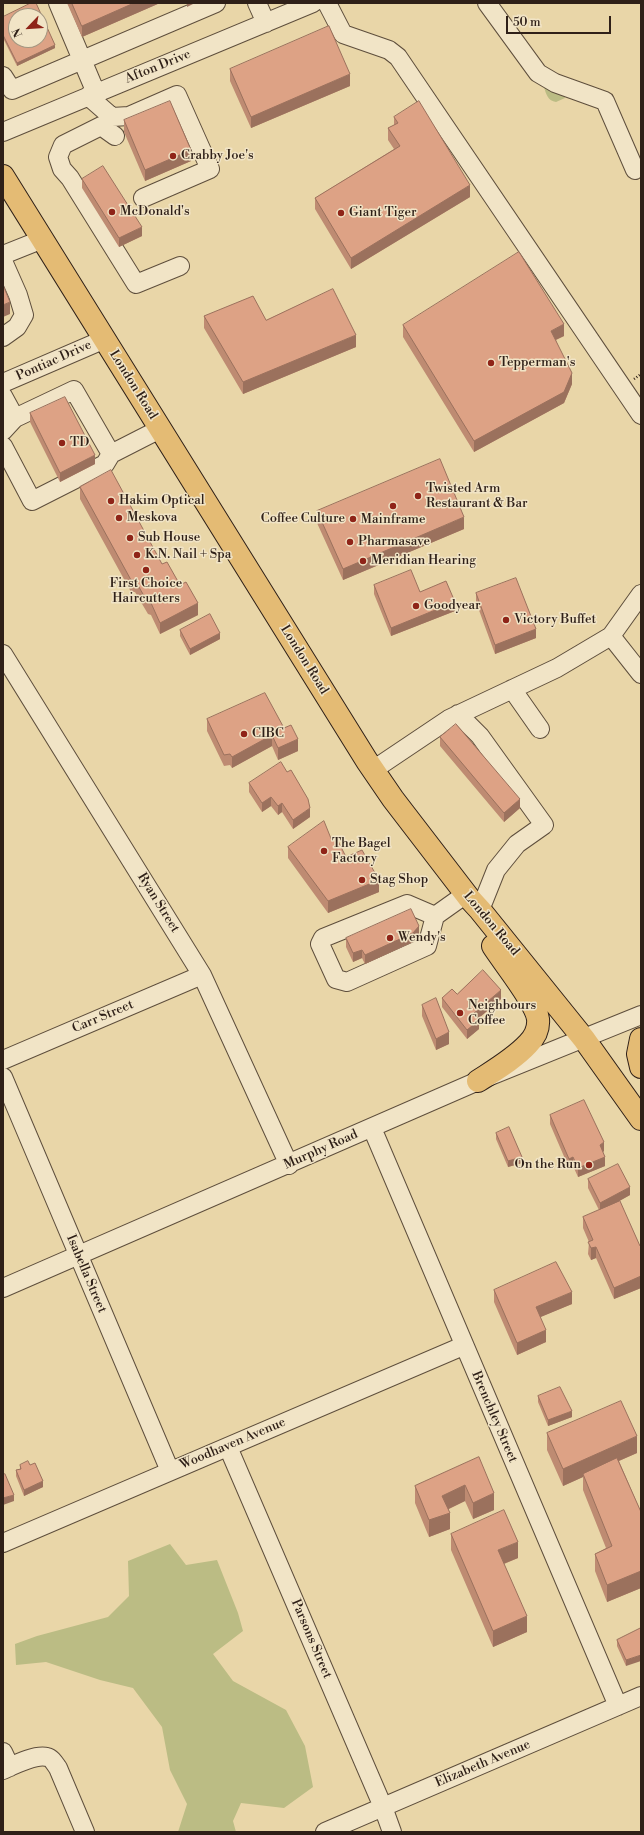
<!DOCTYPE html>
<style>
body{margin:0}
#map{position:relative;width:644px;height:1835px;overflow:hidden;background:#e9d6a8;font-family:"Libre Bodoni",serif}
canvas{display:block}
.frame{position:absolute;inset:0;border:4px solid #2f2018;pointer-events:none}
.north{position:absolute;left:8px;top:8px;width:40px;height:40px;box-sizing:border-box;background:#f1e4c6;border:1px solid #a39680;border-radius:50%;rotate:245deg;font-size:11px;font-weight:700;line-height:16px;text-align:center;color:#2f2018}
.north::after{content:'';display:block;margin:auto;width:14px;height:18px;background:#8f2418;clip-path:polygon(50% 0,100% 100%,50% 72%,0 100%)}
.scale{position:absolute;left:506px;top:16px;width:105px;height:18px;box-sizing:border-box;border:2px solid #2f2018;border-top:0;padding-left:5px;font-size:12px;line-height:14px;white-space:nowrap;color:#2f2018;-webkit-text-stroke:3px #f1e4c6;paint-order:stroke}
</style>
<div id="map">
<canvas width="644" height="1835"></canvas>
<div class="frame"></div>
<div class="north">N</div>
<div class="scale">50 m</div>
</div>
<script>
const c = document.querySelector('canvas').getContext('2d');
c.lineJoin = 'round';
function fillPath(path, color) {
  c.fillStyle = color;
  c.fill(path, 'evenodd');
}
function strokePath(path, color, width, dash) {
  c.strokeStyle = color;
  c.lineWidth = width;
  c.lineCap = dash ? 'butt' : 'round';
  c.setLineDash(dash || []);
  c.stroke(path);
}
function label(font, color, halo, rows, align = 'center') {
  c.font = font + ' "Libre Bodoni",serif';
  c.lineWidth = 3;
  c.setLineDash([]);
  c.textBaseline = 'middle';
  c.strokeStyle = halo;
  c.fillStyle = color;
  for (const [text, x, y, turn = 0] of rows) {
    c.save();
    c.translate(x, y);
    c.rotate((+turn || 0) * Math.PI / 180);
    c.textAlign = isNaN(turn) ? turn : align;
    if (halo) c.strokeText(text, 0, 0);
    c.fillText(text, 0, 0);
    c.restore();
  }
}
fillPath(new Path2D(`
 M544,87l20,8 1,3 -9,4c-8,-1 -10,-8 -12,-15z
 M170,1544l16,21 31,-5 21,53 5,18 -30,23 20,27 53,29 19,36 8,41 -29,21 -43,-5 -8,18 3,11h-58l9,-28 -17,-34 -8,-43 -29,-39 -33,-8 -54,-18 -30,3 -1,-21 22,-8 71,-19 21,-21 -1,-35z`), '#bbbc84');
const minor = new Path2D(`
 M58,3l38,90
 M257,3l9,20
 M327,3l16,31 46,16 9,7 243,358
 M487,3l51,70 17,10 50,18 30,69
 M3,76l9,14 204,-87
 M88,96l24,21 17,-1 48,-21 33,74 -67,29
 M3,132l310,-129
 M115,136l-14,-10 -38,19 -5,12 4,12 8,9 66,106 44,-18
 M3,255l40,-16
 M3,261l15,34 6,20 -7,12 -14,10
 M3,383l102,-44
 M3,396l12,22 59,-28 37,64 49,-25
 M3,431l12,-13
 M3,446l29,55 73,-37 6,-10
 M611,636l30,-42
 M3,654l199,321 87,190
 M512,689l28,40
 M458,714l22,22 64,89 -27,19 -21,26 -16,40
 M373,770l76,-51 108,-51 54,-32 30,38
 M435,916l-28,-12 -84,34 -3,6 16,35 11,3 80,-36 8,-30 31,-22
 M3,1060l199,-85
 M3,1077l167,394
 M372,1128l246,578
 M3,1288l475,-207 163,-66
 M228,1447l155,360 9,25
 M3,1543l460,-197
 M3,1752l7,15
 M3,1770c11,-5 32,-16 44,-13 5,1 8,7 11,11l27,64
 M325,1832l316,-136`);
const major = new Path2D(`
 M3,176l364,585 26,38 76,99 11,12 104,129 57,80
 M641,1039l-3,15 3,13
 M478,1081c17,-11 36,-22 50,-37 6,-6 11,-15 10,-25 -2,-17 -35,-57 -45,-73`);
strokePath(minor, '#5e4e3c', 20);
strokePath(major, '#2f2018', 24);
strokePath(new Path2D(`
 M634,379l7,-5`), '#2f2018', 2.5, [1, 2]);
strokePath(minor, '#f1e4c6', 18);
strokePath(major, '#e4bb74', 22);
fillPath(new Path2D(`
 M67,3h93l-78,34z
 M3,17l52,31 -38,18 -14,-28z
 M230,69l120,17 -99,42 -21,-47z
 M394,117l76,80 -119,72 -36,-60v-11l79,-49 -6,-9v-12l6,-3z
 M124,120l67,41 -46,20 -21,-49z
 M82,179l60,57 -23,11 -37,-59z
 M204,316l62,4 90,27 -113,47 -39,-66z
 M403,325l161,11 -8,4 16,44 -8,19 -90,49 -71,-115z
 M30,413l65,51 -35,18 -30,-60z
 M80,487l82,77 18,21 18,30 -38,19 -9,-19 -3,-1 -13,-22h-4l-51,-93z
 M317,511l147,18 -121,51 -26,-57z
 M374,585l46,7 35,19 -64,25 -17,-42z
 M476,593l60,45 -41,16 -19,-52z
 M180,630l40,9 -30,16 -10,-19z
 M207,719l77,9 14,23 -20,9 -6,-14 -40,22 -2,-3 -6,1 -17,-35z
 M440,737l80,71 -16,14 -64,-76z
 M249,783l61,34 -17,12 -11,-17 -4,3 -7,-9 -9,6 -13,-20z
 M332,841l14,16 33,35 -51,21 -40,-55v-11z
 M419,935l-6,7 -48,22 -3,-6 -9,4 -7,-15v-9z
 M457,994l44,5 -23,20 1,10 -12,10 -25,-32v-9z
 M422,1005l27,39 -13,6 -14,-34z
 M550,1115l54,36 -1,1 2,14 -27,11 -5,-11 -4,2 -19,-44z
 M496,1133l26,30 -14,4 -12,-28z
 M588,1179l42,16 -11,6 21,45h1v42l-27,11 -18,-41 -5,2 -3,-6 1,-12 -6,-14v-11l16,-7 -11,-22z
 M494,1290l78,14 -32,13 6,25 -29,13 -23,-53z
 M538,1396l34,21 -24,9 -10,-24z
 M547,1433l90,20 -18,8 22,51v76l-34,14 -12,-31v-17l11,-6 -23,-58v-13l-20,9 -16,-36z
 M479,1457l15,53 -21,9 -8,-18 -16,8 1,20 -21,8 -14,-34v-17z
 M20,1465l23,22 -19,9 -8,-20v-6l4,-1z
 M451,1534l67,24 -14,6 23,68 -34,15 -42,-97z
 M641,1628l-15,38 -9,-20v-6z`), '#be8b72');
fillPath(new Path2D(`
 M134,3h26l-78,34v-11z
 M187,3h8l-8,4z
 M55,45v3l-38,18v-3z
 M350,74v12l-99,42v-11z
 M191,150v11l-46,20v-11z
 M470,185v12l-119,72v-11z
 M142,227v9l-23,11v-9z
 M10,302v12l-7,3v-12z
 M564,324v12l-13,6v-11z
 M356,335v12l-113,47v-12z
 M572,373v11l-8,19 -90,49v-11z
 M95,455v9l-35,18v-9z
 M464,517v12l-121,51v-11z
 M455,602v9l-64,25v-8z
 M198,603v12l-38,19v-11z
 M536,629v9l-41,16v-9z
 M220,633v6l-30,16v-6z
 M272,735v11l-40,22v-11z
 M298,739v12l-20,9v-12z
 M271,797v9l-9,6v-9z
 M520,799v9l-16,14v-9z
 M282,803v9l-4,3v-9z
 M310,808v9l-17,12v-9z
 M379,880v12l-51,21v-12z
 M419,926v9l-6,7 -48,22v-9z
 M362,950v8l-9,4v-9z
 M501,990v9l-28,24v-9z
 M479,1020v9l-12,10v-9z
 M449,1032v12l-13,6v-11z
 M604,1142v9l-4,3v-9z
 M522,1157v6l-14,4v-6z
 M573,1157v9l-4,2v-9z
 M605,1157v9l-27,11v-9z
 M630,1187v8l-30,17v-9z
 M596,1247v11l-5,2v-12z
 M641,1276v12l-27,11v-11z
 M572,1292v12l-36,15v-12z
 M546,1330v12l-29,13v-12z
 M572,1411v6l-24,9v-6z
 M637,1436v17l-53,23 -1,-2v3l-20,9v-17z
 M43,1481v6l-19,9v-6z
 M465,1485v16l-23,11v-16z
 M494,1493v17l-21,9v-16z
 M14,1495v6l-11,4v-7z
 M450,1513v16l-21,8v-17z
 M518,1542v16l-20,8v-16z
 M641,1571v17l-34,14v-17z
 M527,1616v16l-34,15v-16z
 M641,1655v6l-15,5v-6z`), '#9b715d');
const building = new Path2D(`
 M31,3h5l19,42 -38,18 -14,-28v-18zM16,16h24v24h-24z
 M72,3h62l-52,23z
 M329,26l21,48 -99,43 -21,-48z
 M170,101l21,49 -46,20 -21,-50z
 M419,101l51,84 -119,73 -36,-60 85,-52 -12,-18 10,-5 -4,-6z
 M103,166l39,61 -23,11 -37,-59z
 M519,252l45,72 -13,7 21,42 -8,19 -90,49 -71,-116z
 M3,285l7,17 -7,3z
 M333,289l23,46 -113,47 -39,-66 49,-20 13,24z
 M65,397l30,58 -35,18 -30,-60z
 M440,459l24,58 -121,52 -26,-58z
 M111,470l51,94 5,-2 13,23 6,-3 12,21 -38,20 -9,-20h-3l-13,-23h-4l-51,-93z
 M411,570l9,22 26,-11 9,21 -64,26 -17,-43z
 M516,578l20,51 -41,16 -19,-52z
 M210,614l10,19 -30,16 -10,-19z
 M265,693l19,35 7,-3 7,14 -20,9 -6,-13 -40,22 -2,-3 -6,1 -17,-36z
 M456,724l64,75 -16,14 -64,-76z
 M281,762l6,10 4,-2 17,29 2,9 -17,12 -11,-17 -4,3 -7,-9 -9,6 -13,-20z
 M324,821l8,20 5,-2 9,18 16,-7 17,30 -51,21 -40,-54z
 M411,909l8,17 -6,7 -48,22 -3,-5 -9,3 -7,-15z
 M483,970l18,20 -28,24 6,6 -12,10 -25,-32 10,-9 5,5z
 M436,998l13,34 -13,7 -14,-34z
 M584,1100l20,42 -4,3 5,12 -27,11 -5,-11 -4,2 -19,-44z
 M509,1127l13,30 -14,4 -12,-28z
 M618,1164l12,23 -30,16 -12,-24z
 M620,1201l20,45h1v30l-27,12 -18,-41 -5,1 -3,-6 5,-2 -10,-23z
 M556,1262l16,30 -36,15 10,23 -29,13 -23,-53z
 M560,1387l12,24 -24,9 -10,-24z
 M621,1401l16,35 -74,33 -16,-36z
 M479,1457l15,36 -21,10 -8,-18 -23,11 8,17 -21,7 -14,-34z
 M617,1458l24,54v59l-34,14 -12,-31 17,-8 -29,-72z
 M28,1461l2,4 5,-2 8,18 -19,9 -8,-20 5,-1 -1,-4z
 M5,1474l9,21 -11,3v-23z
 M504,1510l14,32 -20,8 29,66 -34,15 -42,-97z
 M641,1628v27l-15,5 -9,-20z`);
fillPath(building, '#dda285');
strokePath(building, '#9b715d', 1);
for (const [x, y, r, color] of [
 [173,156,4,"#8f2418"],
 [112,212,4,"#8f2418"],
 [341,213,4,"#8f2418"],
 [491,363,4,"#8f2418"],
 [62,443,4,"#8f2418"],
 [418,496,4,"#8f2418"],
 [111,501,4,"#8f2418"],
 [393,506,4,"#8f2418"],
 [119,518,4,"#8f2418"],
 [353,519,4,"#8f2418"],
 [130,538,4,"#8f2418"],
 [350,542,4,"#8f2418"],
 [137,555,4,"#8f2418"],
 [363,561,4,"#8f2418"],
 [146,570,4,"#8f2418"],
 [416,606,4,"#8f2418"],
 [506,620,4,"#8f2418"],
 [244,734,4,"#8f2418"],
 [324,851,4,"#8f2418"],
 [362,880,4,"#8f2418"],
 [390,938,4,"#8f2418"],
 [460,1013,4,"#8f2418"],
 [589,1165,4,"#8f2418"]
]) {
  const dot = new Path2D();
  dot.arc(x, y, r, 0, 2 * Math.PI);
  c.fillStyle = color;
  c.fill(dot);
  strokePath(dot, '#f1e4c6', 1.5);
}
label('13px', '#2f2018', '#f1e4c6', [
 ["Afton Drive",158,67,-22],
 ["Pontiac Drive",54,361,-24],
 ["London Road",133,385,58],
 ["London Road",304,660,58],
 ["Ryan Street",158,903,58],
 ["London Road",491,924,50],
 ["Carr Street",103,1017,-23],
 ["Murphy Road",321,1150,-24],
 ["Isabella Street",86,1274,67],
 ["Brenchley Street",494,1417,67],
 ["Woodhaven Avenue",233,1444,-23],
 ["Parsons Street",311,1639,67],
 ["Elizabeth Avenue",483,1764,-23]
]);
label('13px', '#2f2018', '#f1e4c6', [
 ["Crabby Joe's",181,156],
 ["McDonald's",120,212],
 ["Giant Tiger",349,213],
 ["Tepperman's",499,363],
 ["TD",70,443],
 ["Twisted Arm",426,489],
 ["Restaurant & Bar",426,504],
 ["Hakim Optical",119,501],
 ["Meskova",127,518],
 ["Coffee Culture",345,519,"right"],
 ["Mainframe",393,520,"center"],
 ["Sub House",138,538],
 ["Pharmasave",358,542],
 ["K.N. Nail + Spa",145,555],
 ["Meridian Hearing",371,561],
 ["First Choice",146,584,"center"],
 ["Haircutters",146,599,"center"],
 ["Goodyear",424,606],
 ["Victory Buffet",514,620],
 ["CIBC",252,734],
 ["The Bagel",332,844],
 ["Factory",332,859],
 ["Stag Shop",370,880],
 ["Wendy's",398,938],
 ["Neighbours",468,1006],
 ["Coffee",468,1021],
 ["On the Run",581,1165,"right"]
], 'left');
</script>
